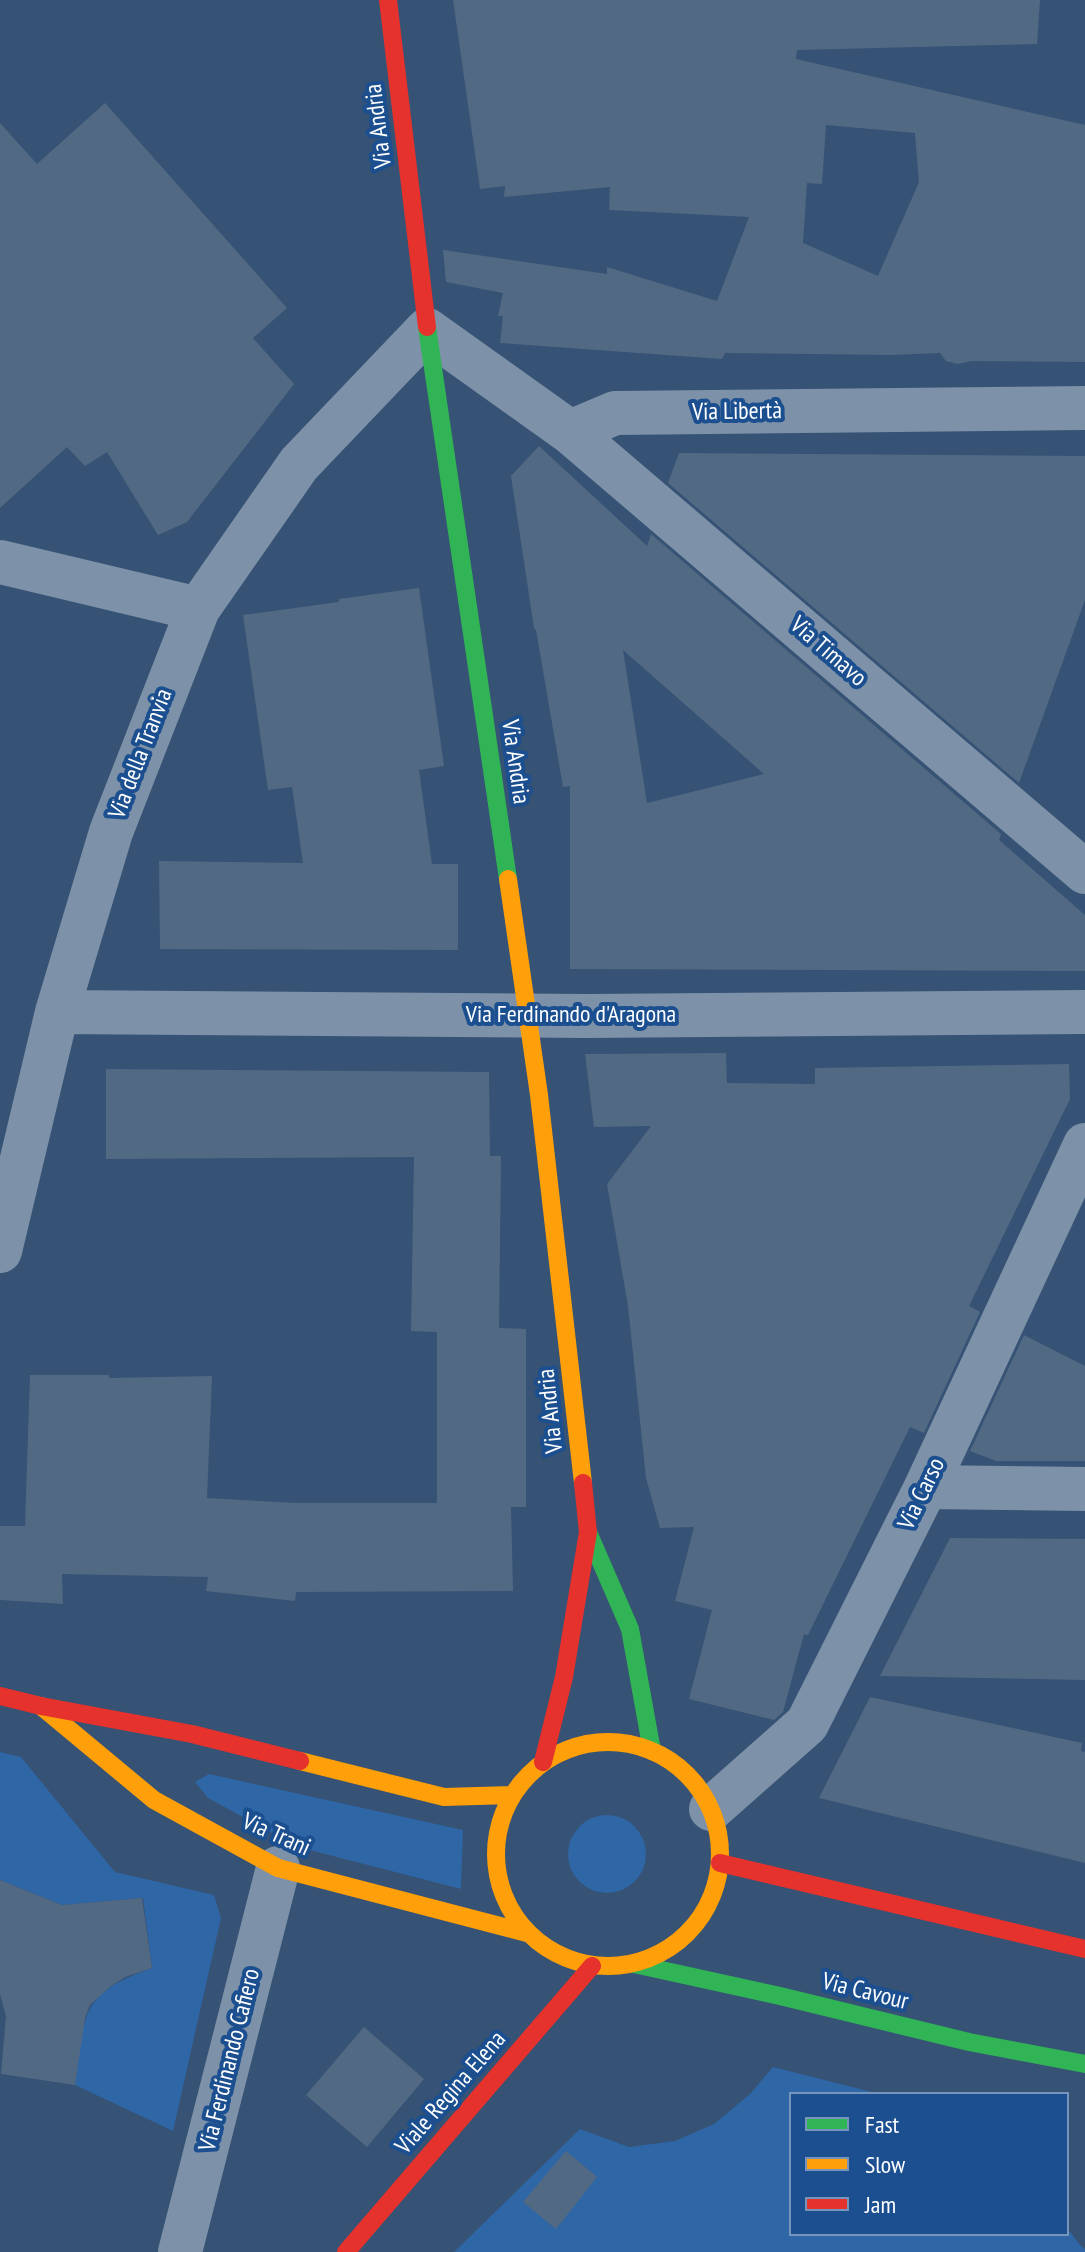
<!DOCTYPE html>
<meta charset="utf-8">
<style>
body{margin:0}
#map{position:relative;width:1085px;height:2252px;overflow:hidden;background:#365274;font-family:"PT Sans Narrow",sans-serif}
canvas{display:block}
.legend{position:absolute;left:789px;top:2092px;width:280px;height:144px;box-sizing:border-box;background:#1b4f8f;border:2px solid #7695bc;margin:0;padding:10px 14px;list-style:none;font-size:24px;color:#fff}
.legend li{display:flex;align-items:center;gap:16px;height:40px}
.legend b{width:40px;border:2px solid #7695bc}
</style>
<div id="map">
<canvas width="1085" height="2252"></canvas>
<ul class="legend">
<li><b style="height:10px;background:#30b455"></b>Fast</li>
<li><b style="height:10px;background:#ff9f0a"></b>Slow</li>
<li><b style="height:10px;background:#e5322d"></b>Jam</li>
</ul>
</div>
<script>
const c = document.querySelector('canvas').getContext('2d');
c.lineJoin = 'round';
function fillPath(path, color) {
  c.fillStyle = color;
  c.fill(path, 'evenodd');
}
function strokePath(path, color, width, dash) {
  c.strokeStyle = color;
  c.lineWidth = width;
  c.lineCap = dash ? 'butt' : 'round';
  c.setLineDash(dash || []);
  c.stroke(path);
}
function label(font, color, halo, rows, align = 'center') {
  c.font = font + ' "PT Sans Narrow",sans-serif';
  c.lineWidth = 8;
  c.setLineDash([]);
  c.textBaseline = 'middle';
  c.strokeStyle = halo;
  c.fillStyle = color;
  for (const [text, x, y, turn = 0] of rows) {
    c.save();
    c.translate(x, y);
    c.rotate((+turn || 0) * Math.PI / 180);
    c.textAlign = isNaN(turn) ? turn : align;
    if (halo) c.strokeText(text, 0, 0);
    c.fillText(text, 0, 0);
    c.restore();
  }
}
fillPath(new Path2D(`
 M0,1752l21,5 94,115 99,23 7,23 -48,213 -98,-46c10,-70 3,-91 77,-117l-9,-70 -81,7 -62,-25z
 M209,1774l254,56 -2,59 -163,-42 -90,-49 -13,-16z
 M568 1854a39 39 0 1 1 78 0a39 39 0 1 1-78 0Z
 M773,2067l107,27h-89v140h276v-6l13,17 5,4v3h-631l126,-123 49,18 46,-6 39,-17 36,-30z`), '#2f66a5');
fillPath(new Path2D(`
 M453,0h587l-3,44 -240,6 -1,9 289,66v237l-114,-1 -13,3 -12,-3 -6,-8 -48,2 -167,-2 -3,6 -222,-16 3,-27h-5l5,-23 -57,-11 -3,-32 164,24v-7l110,34 32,-84 -140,-7 1,-23 -106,10 1,-11 -25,3zM826,125l89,8 4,49 -41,94 -75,-33 4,-60 15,1z
 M105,103l182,205 -34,30 41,46 -107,138 -29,13 -51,-83 -22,14 -18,-19 -67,61v-385l37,41z
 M539,446l108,100 4,-12 350,300 -2,6 86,75v56l-515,-2v-183l-7,1 -27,-157 -2,-2 -23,-152zM623,650l141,124 -117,29z
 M679,453l406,3v144l-66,183 -351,-300z
 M419,588l25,178 -25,4 13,94h26v86l-298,-1 -1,-88 144,2 -11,-76 -24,3 -25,-175 96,-13v-3z
 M726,1053l1,30 88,1v-16l254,-4 1,35 -101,207 11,6 -56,121 -14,-6 -102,208 -4,-1 -21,78 -9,8 -85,-21 23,-89 -37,-9 19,-74 -34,1 -14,-50 -18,-172 -21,-122 44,-58 -57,1 -9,-73z
 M106,1069l383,3 1,84h11l-2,172 27,1v178h-15l2,84 -217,1 -1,9 -89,-10 2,-14 -146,-3 1,30 -63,-4v-74h25l5,-151h79v3l103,-2 -5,122 88,5h142v-171l-26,-1 3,-174 -308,2z
 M1024,1335l61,31v95h-89l-26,-10z
 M950,1538l135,1v141l-205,-4z
 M870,1697l212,46 -1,8 4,1v111l-266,-65z
 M0,1880l62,25 80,-7 10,70 -27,9 -15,10 -20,18 -5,13 -10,67 -74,-11 5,-58 -6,-22z
 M364,2027l60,52 -57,68 -61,-52z
 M566,2151l31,26 -41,52 -33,-27z`), '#526984');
strokePath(new Path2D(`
 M570,432l515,440
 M0,562l198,47
 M57,1012l531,4 497,-4
 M0,1251l57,-239 54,-180 87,-223 101,-145 128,-134 143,102 45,-19 470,-5
 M926,1487l159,2
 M711,1809l96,-85 119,-237 159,-342
 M180,2252l98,-384`), '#7d92a8', 44);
strokePath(new Path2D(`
 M427,327l81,552
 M588,1532l42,97 22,122
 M634,1964l146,32 189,46 116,22`), '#30b455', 18);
strokePath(new Path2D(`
 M508,879l31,216 44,388
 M41,1706l113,94 124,68 249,65
 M496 1854a112 112 0 1 1 224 0a112 112 0 1 1-224 0Z
 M300,1761l144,36 67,-2`), '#ff9f0a', 18);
strokePath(new Path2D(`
 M388,0l39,327
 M0,1696l41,10 151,28 108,27
 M543,1762l21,-85 24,-145 -5,-49
 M720,1863l365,86
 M346,2252l246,-286`), '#e5322d', 18);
label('24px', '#fff', '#1b4f8f', [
 ["Via Andria",379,126,-97],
 ["Via Libertà",737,412,-1],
 ["Via Timavo",828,652,41],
 ["Via della Tranvia",141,754,-69],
 ["Via Andria",515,762,82],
 ["Via Ferdinando d'Aragona",571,1015],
 ["Via Andria",551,1411,-96],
 ["Via Carso",922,1494,-64],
 ["Via Trani",276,1835,24],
 ["Via Cavour",865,1992,14],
 ["Via Ferdinando Cafiero",230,2060,-76],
 ["Viale Regina Elena",451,2093,-49]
]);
</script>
